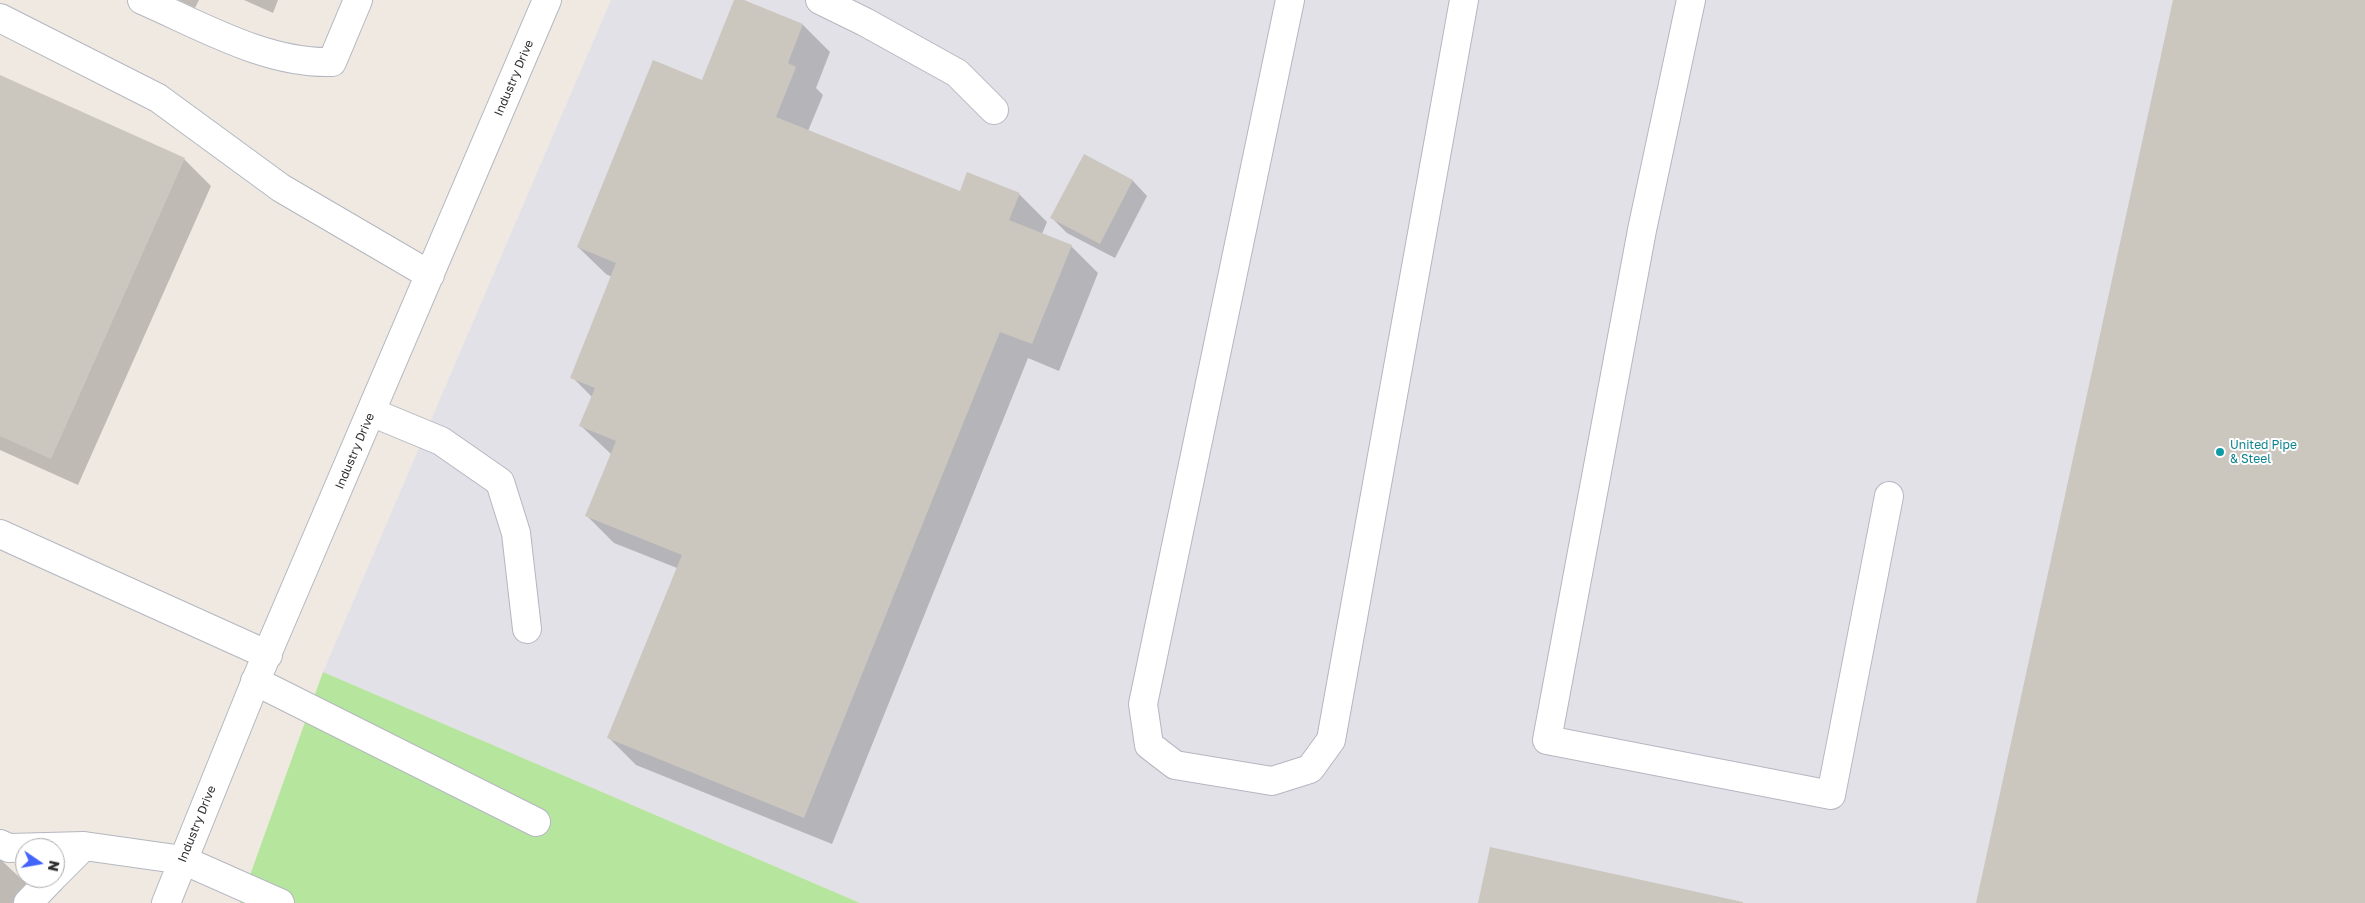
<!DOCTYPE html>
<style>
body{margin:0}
#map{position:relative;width:2365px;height:903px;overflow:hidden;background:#efe9e1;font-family:"Golos Text",sans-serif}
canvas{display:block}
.north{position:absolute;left:15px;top:838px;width:50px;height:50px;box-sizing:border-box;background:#fff;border:1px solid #ababab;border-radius:50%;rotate:102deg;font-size:14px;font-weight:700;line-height:20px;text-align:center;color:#2e2e2e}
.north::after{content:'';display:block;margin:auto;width:18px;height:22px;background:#4264fb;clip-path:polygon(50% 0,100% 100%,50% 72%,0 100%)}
</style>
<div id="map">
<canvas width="2365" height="903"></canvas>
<div class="north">N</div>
</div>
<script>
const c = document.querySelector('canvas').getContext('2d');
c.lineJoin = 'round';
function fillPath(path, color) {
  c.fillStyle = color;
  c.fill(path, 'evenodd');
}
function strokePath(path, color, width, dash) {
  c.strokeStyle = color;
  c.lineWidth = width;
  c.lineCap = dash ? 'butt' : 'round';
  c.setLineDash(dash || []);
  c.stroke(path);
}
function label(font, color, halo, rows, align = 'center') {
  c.font = font + ' "Golos Text",sans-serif';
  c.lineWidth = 4;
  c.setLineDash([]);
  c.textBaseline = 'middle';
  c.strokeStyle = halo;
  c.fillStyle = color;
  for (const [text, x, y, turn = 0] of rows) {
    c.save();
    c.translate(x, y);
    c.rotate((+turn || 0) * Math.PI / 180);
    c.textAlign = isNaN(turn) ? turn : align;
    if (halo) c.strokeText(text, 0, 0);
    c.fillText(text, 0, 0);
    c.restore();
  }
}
fillPath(new Path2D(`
 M611,0h1754v903h-1505l-537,-231z`), '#e3e1e8');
fillPath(new Path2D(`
 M323,672l537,231h-620z`), '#b6e59e');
fillPath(new Path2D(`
 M178,0h21l-4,8z
 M244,0h34l-5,13z
 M735,0h6l62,25 27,27 -14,36 7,7 -15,36 153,62 7,-19 52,21 27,27 -5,12 29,12 27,27 -39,98 -31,-13 -196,486 -196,-79 -27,-27 68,-170 -63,-25 -27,-27 24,-62 -31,-29 12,-28 -20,-20 40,-100 -6,-3 -28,-27 124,-166z
 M0,76l184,83 27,27 -133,299 -78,-35z
 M1084,156l49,25 14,15 -32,62 -48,-25 -15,-15z
 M0,859l31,29 -6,15h-25z`), '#0003');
fillPath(new Path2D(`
 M734,0h10l59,24 -15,39 8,4 -20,50 184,74 7,-19 53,21 -11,27 63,25 -40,99 -32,-12 -196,486 -197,-80 75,-183 -97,-39 31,-75 -37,-15 16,-38 -25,-10 46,-115 -39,-16 76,-187 49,20z
 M2173,0h192v903h-389z
 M0,75l185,83 -134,301 -51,-23z
 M1084,154l49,26 -33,64 -50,-26z
 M1490,847l253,55v1h-265z`), '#cbc7bf');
const minor = new Path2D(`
 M142,0c60,26 124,64 190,62l26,-62
 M820,0l45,22 92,51 37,37
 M1290,0l-147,704 6,41 26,20 97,16 38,-12 21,-29 133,-740
 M1691,0l-49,230 -95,510 284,55 58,-299
 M0,18l158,80 123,90 149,87
 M371,412l70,29 59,41 16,51 11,96
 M0,534l268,121
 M255,681l281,141
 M0,844l9,4 75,-2
 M55,875l29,-29 99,14 97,43
 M28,903l24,-25
 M166,903l93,-230 288,-673`);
strokePath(minor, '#b4b7c1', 30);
strokePath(minor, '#fff', 28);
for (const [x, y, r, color] of [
 [2220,452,5,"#0f9aa8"]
]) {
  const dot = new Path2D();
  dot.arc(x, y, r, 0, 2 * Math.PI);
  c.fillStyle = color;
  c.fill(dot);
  strokePath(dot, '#fff', 2);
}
label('12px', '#2e2e2e', '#fff', [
 ["Industry Drive",514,78,-67],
 ["Industry Drive",355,451,-67],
 ["Industry Drive",197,824,-68]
]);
label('12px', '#0d838f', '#fff', [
 ["United Pipe",2230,445],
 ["& Steel",2230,459]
], 'left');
</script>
